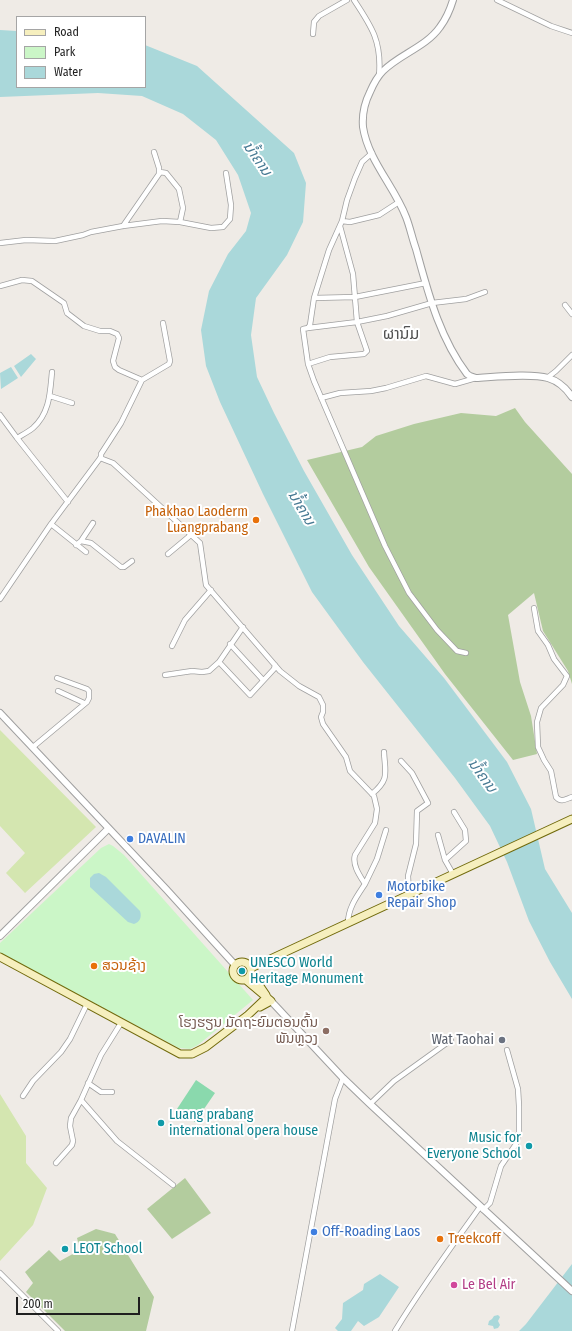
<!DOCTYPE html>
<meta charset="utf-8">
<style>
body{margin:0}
#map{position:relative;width:572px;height:1331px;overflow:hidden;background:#efebe6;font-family:"Fira Sans Condensed",sans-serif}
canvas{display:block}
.legend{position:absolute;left:16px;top:16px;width:130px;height:72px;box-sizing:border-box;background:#fff;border:1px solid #a5a5a5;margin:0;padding:5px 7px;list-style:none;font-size:12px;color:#1f1f1f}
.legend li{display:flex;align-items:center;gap:8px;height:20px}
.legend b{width:20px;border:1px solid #a5a5a5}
.scale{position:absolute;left:16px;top:1297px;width:124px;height:18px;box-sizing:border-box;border:2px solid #1f1f1f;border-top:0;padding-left:5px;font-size:12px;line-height:14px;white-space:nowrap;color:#1f1f1f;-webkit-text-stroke:3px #fff;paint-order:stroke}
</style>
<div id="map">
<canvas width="572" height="1331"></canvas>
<ul class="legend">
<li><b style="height:5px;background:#f6efbe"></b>Road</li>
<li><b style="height:11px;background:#cbf6c7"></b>Park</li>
<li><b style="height:11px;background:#aad8da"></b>Water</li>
</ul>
<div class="scale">200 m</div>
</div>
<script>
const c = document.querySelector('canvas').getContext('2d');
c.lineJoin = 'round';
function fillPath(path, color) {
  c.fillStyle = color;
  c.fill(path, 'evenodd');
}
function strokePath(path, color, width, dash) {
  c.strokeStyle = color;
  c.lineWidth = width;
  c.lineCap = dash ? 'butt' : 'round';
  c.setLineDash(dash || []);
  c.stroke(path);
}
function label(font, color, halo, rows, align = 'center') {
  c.font = font + ' "Fira Sans Condensed","Noto Sans Lao",sans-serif';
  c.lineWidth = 4;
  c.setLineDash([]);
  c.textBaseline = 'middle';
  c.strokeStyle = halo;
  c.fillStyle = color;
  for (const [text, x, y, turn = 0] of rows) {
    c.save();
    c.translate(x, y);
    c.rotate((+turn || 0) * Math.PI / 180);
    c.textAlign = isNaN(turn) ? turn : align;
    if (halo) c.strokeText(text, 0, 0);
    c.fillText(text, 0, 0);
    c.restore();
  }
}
fillPath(new Path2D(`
 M0,730l96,97 -71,66 -19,-20 19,-20 -25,-27z
 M0,1094l26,42v27l21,25 -14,37 -33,36z`), '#d4e6b0');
fillPath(new Path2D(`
 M515,408l10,14 47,52v210l-4,-13 -25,-40 -9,-38 -26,22 12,67 11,34 6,38 -24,6 -68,-86 -76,-107 -62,-107 55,-13 14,-11 38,-12 47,-11 35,3z
 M185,1178l26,35 -39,26 -25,-30z
 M96,1229l19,5 39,63 -8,34h-81l-39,-39 7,-9 -8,-11 24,-22 11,11 20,-11 -3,-12z`), '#b3cc9e');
fillPath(new Path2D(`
 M109,844l4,2 11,9 129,145 -55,45 -8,4 -11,-1 -179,-95v-10l101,-95z`), '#cbf6c7');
fillPath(new Path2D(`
 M196,1080l19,13 -20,29 -18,-13z`), '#8ad9ad');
fillPath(new Path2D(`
 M0,30l17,1v56h128v-42l52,21 97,87 12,30 -3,39 -16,33 -31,43 -5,37 6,42 17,36 30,58 48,84 47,71 45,52 63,84 24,47 14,60 27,44v86l-22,-37 -21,-41 -22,-59 -17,-36 -35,-48 -92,-116 -51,-70 -49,-98 -43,-92 -14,-36 -5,-36 8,-39 19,-37 18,-23 5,-18 -13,-38 -22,-35 -33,-26 -41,-18 -44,-3 -98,4z
 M31,354l5,5 -15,18 -7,-11z
 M11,367l7,11 -17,11 -1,-16z
 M99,873l7,4 34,34c2,6 0,11 -6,13l-6,-2 -38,-35v-9l4,-4z
 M572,1264v67h-53l7,-7z
 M380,1274l19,13 -20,30 -15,9 -6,-5 -7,10h-13l-3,-3 7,-9 1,-16 20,-13 1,-6z
 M498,1315l2,2 -2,4 2,4 -2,3 -4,1 -1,-3 -5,-1 1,-4 3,-2 2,-3z`), '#aad8da');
const minor = new Path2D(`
 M354,0c18,27 28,42 25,76
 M497,0l54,26 21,7
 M313,34l1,-12 5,-6 28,-16
 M372,153l-10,9 -7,16 -8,22 -5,21 -13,29 -15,48 -4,27 -2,3 -5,1 5,35 6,17 71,165 24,47 28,37 20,21 9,2
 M160,172l6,1 13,16 4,19 -3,14
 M342,221l8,1 29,-7 20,-13
 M123,226l36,-52v-6l-5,-16
 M0,243l26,-3 29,1 28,-6 8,-3 32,-6 39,-5 18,1 31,6 12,-1 7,-8 1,-14 -5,-32
 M0,286l22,-6 10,1 32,22 3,10 17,13 16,5h10l7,3 2,4 -6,23 2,6 4,3 23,10 27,-16 1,-3 -7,-38
 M314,298l41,-1 71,-14
 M565,305l7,9
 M308,328l49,-6 30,-6 45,-13 34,-4 19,-7
 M308,364l22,-7 34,-3 3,-3 -10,-29 -4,-48 -13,-48
 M547,378l9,-7 16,-16
 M50,396l22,7
 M321,398l19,-5 31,-2 15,-3 40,-12 29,8 21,-6
 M0,415l17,23 51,64
 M17,438c5,-3 11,-6 16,-10 17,-15 17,-36 19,-56
 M100,458l13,5 87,80 6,42 74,86 19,15 20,11 4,8v7l-2,5 2,7 23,33 4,14 24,25 3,13 -2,14 -20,32c-3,10 5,21 10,29 -8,12 -17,24 -17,39
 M51,524l35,28
 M81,541l12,-18
 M76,545l5,-4 10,2 30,24h3l8,-6
 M168,554l24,-20
 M0,599l51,-75 50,-67v-3l20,-31 21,-43
 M534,608l4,23 10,14 6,14 13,17 -4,9 -22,23 -4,14 1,25 6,13 7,11 5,26c5,6 10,2 16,0
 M230,644l33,36
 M172,646l13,-26 26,-30
 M219,662l31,33 24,-26 1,-4
 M165,675l27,-4 10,1 7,-1 10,-9 24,-35
 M58,691l26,12
 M33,747l54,-45 2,-4v-7l-2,-2 -30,-11
 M401,761l11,12 16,30 -11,8 -1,33 -8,32 1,19
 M372,794c18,-15 13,-21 12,-42
 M438,835l7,25 8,14
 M445,860l21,-19 -1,-11 -11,-18
 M365,884l12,-25 9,-29
 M88,1083l13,9h11
 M23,1096l10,-15 28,-29 9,-13 17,-35
 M81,1100l36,41 56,44
 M370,1104l24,-23 57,-41
 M56,1163l16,-18 1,-4 -3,-15 1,-8 10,-18 20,-45 20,-32
 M483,1210l7,-7 11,-37 15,-22 3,-12v-26l-1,-17 -11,-39
 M0,1273l58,58
 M292,1331l43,-232 8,-21
 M395,1331c26,-43 56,-84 85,-124`);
const tertiary = new Path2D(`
 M453,0c-3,10 -7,19 -13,27 -14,20 -40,27 -57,44 -6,6 -10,14 -13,21 -5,10 -8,23 -7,35 5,33 31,59 43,90 4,10 6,21 10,32 12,43 23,88 51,125l3,2 6,2c18,-1 55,-5 72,0 10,3 18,10 24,19
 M0,713l166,176 69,76
 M0,936l108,-107
 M271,1001l72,77 27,26 202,187`);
const secondary = new Path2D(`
 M0,957l180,97h12l14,-7 42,-32 19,-18
 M233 971a9 9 0 1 1 18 0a9 9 0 1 1-18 0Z
 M251,968l321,-149
 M251,973l15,22
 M246,980l25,21 -11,6`);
strokePath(minor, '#a0a0a0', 6);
strokePath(tertiary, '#a0a0a0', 8);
strokePath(secondary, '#716a0c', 9);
strokePath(minor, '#fff', 4.5);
strokePath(tertiary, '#fff', 6);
strokePath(secondary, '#f6efbe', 7);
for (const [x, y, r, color] of [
 [256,520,4,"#e8710a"],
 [130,839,4,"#3f7fe0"],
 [379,895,4,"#3f7fe0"],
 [94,966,4,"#e8710a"],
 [242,971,4,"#0f9aa8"],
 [326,1031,4,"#8d6e63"],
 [502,1040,4,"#6b7280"],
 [161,1123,4,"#0f9aa8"],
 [529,1146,4,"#0f9aa8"],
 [314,1232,4,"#3f7fe0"],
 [440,1239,4,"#e8710a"],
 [65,1249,4,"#0f9aa8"],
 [454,1285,4,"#d1479c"]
]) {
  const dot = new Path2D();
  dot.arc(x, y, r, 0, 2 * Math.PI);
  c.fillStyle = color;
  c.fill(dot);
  strokePath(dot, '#fff', 1.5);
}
label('14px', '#c56008', '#fff', [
 ["Phakhao Laoderm",248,512,"right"],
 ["Luangprabang",248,528,"right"],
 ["ສວນຊ້າງ",102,966],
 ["Treekcoff",448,1239]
], 'left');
label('14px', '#366cbe', '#fff', [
 ["DAVALIN",138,839],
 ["Motorbike",387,887],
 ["Repair Shop",387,903],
 ["Off-Roading Laos",322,1232]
], 'left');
label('14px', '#0d838f', '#fff', [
 ["UNESCO World",250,963],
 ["Heritage Monument",250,979],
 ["Luang prabang",169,1115],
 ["international opera house",169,1131],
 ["Music for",521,1138,"right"],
 ["Everyone School",521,1154,"right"],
 ["LEOT School",73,1249]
], 'left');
label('14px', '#785e54', '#fff', [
 ["ໂຮງຮຽນ ມັດຖະຍົມຕອນຕົ້ນ",318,1023],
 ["ພັນຫຼວງ",318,1039]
], 'right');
label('14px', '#5b616d', '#fff', [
 ["Wat Taohai",494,1040]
], 'right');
label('14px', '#b23c85', '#fff', [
 ["Le Bel Air",462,1285]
], 'left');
label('italic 15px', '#477a93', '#fff', [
 ["ນ້ຳຄານ",257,159,55],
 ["ນ້ຳຄານ",301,508,59],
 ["ນ້ຳຄານ",482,776,54]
]);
label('16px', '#525252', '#fff', [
 ["ຜານົມ",401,335]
]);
</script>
